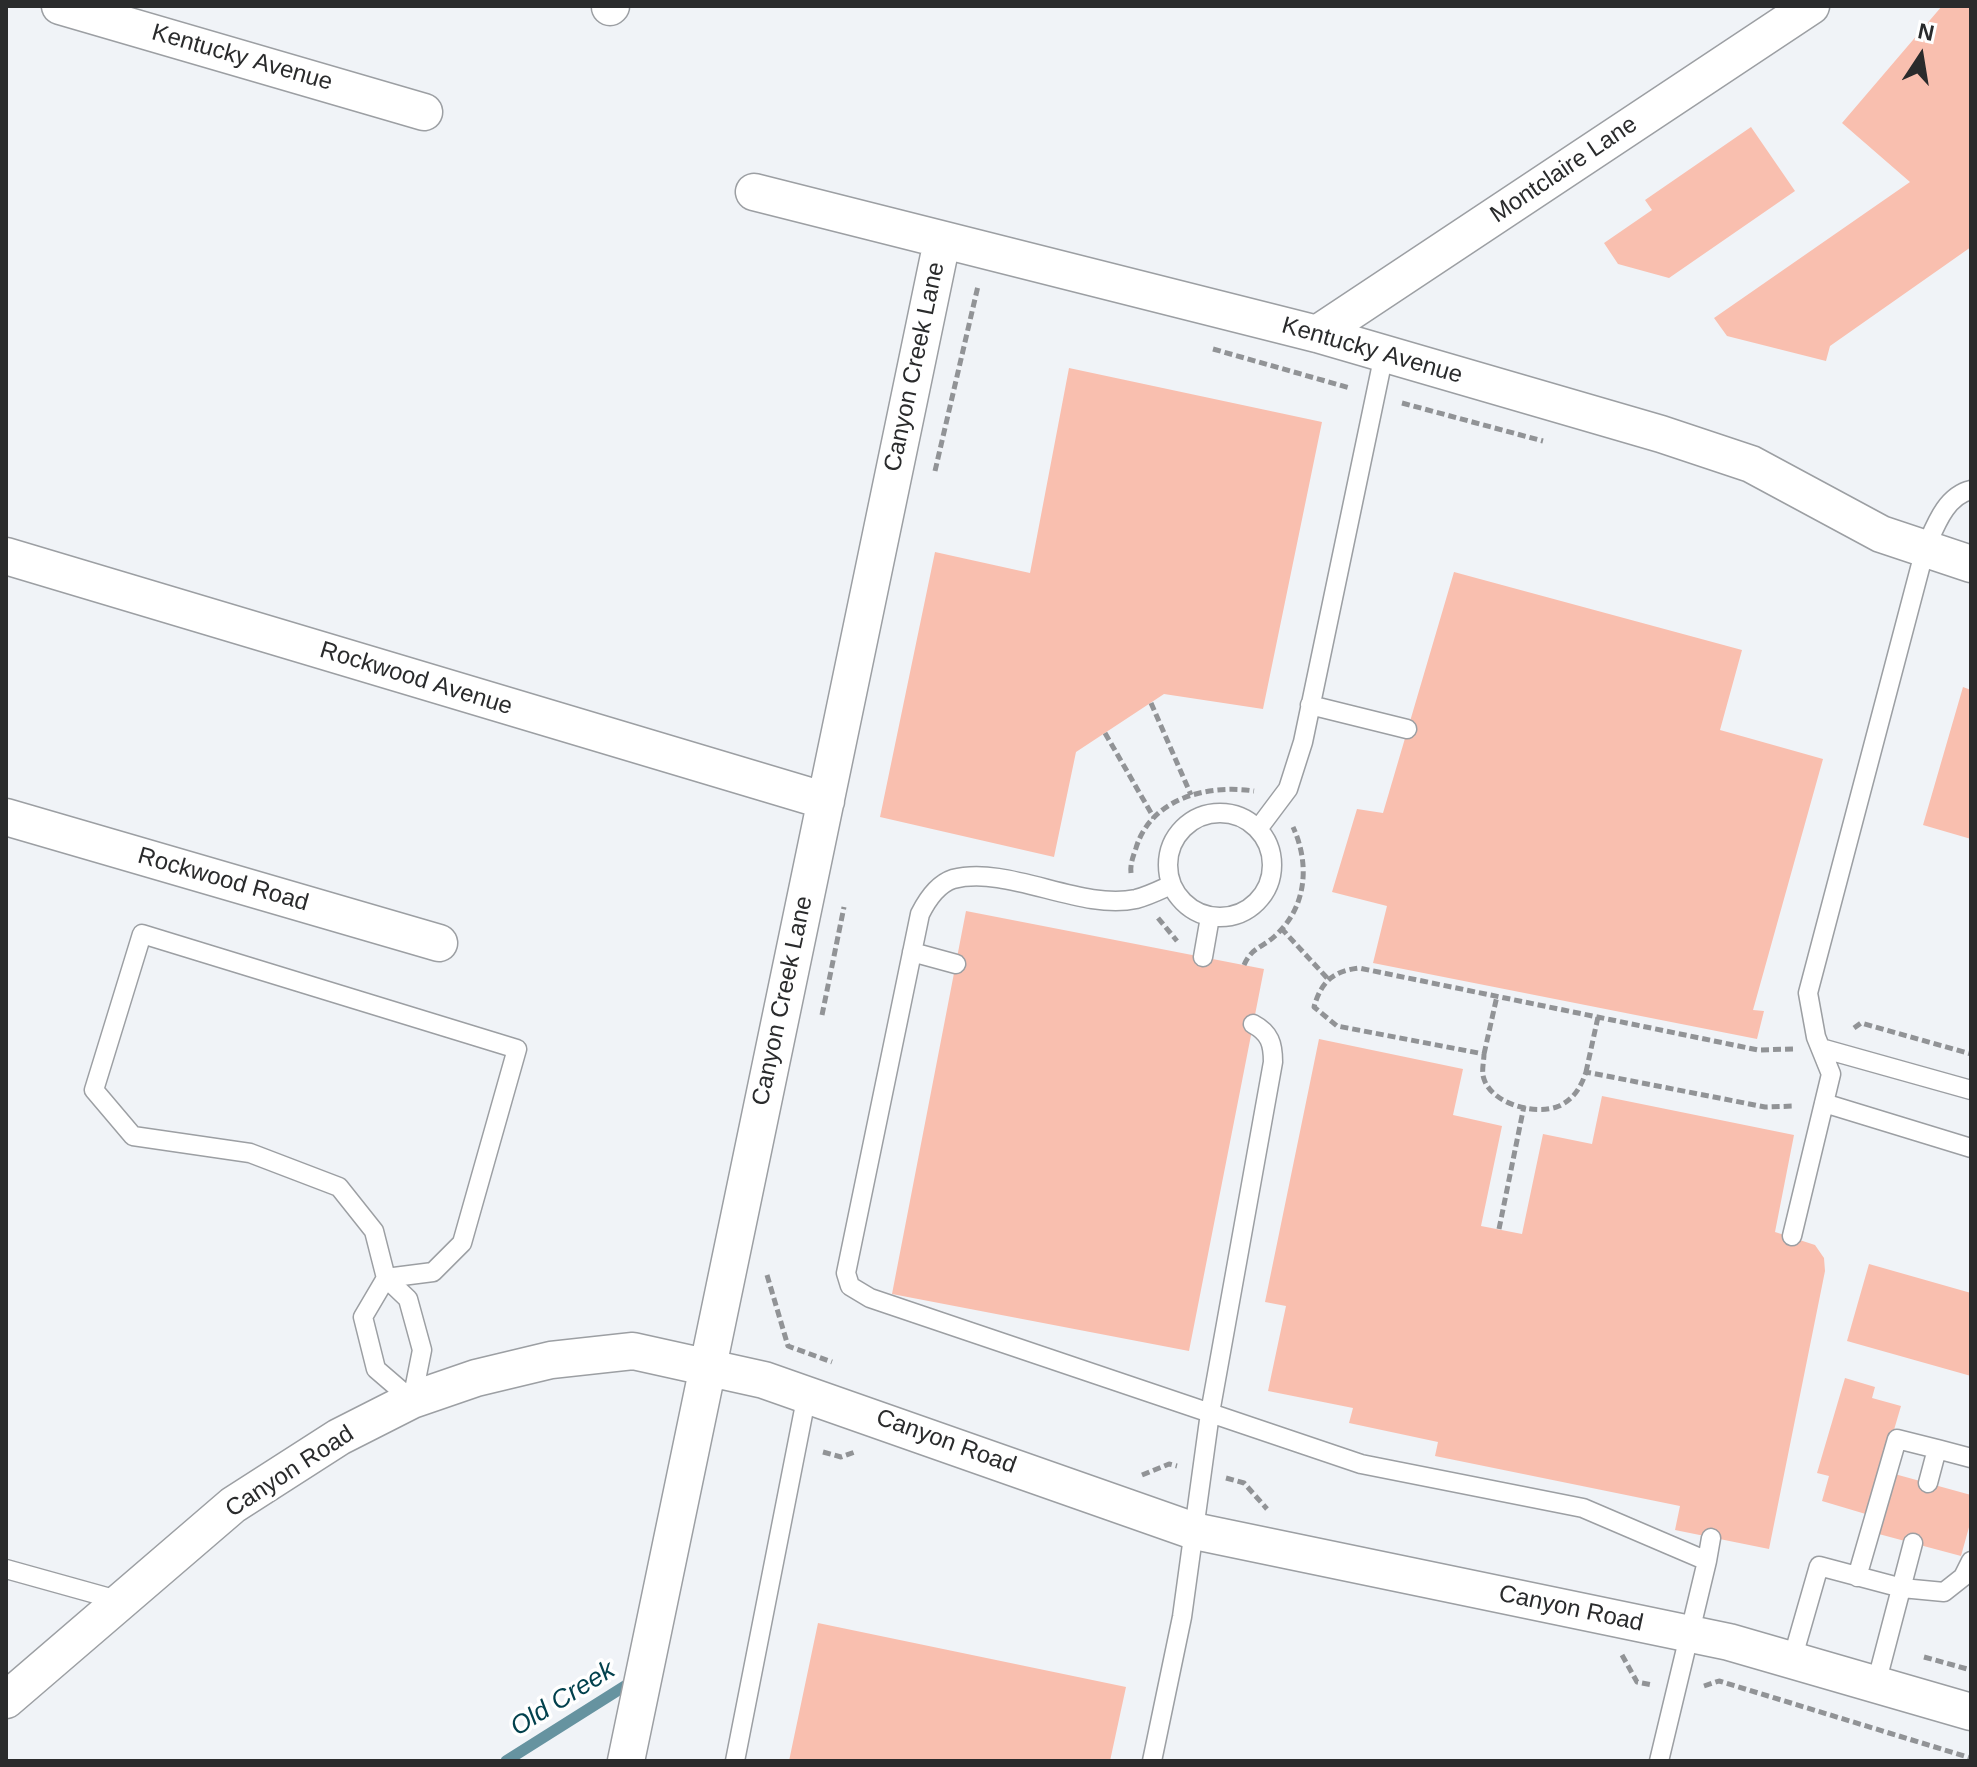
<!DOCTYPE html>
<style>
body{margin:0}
#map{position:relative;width:1977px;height:1767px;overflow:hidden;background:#f0f3f7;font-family:Arial,sans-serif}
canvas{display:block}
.frame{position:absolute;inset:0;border:8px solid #2a2b2c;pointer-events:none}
.north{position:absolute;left:1881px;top:16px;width:80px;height:80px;-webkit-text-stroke:6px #fff;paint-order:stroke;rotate:12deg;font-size:22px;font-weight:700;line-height:32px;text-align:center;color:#2a2b2c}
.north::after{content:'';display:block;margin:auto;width:28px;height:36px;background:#2a2b2c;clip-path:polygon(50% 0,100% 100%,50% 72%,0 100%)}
</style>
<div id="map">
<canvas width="1977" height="1767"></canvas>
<div class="frame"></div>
<div class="north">N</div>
</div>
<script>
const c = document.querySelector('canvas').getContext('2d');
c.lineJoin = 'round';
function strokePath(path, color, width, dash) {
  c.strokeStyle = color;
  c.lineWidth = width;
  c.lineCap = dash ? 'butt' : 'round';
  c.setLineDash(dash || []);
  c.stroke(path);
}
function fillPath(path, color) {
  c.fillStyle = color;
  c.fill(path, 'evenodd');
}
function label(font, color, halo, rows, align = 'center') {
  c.font = font + ' Arial,sans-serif';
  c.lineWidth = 7;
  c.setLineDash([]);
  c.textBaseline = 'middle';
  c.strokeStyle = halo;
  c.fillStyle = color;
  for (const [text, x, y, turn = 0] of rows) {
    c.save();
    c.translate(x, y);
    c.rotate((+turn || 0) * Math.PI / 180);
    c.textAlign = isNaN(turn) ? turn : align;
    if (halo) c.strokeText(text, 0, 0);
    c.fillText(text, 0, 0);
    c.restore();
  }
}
strokePath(new Path2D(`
 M506,1761l130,-82`), '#6693a0', 11);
fillPath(new Path2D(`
 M1942,6h29v241l-141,99 -4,15 -99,-25 -13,-18 196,-136 -68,-59z
 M1751,127l44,64 -126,87 -51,-14 -14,-21 48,-33 -7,-10z
 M1069,368l253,54 -59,287 -99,-15 -88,58 -22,105 -174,-40 55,-265 95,21z
 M1454,572l288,78 -22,80 103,29 -70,251 11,1 -7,28 -384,-76 14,-57 -55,-14 25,-83 26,4z
 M1963,687l8,3v149l-48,-14z
 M966,911l298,58 -75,382 -297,-57z
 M1319,1039l144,30 -10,46 49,11 -21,100 41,8 21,-100 49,10 10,-48 192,39 -19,97 40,13 9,13 1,13 -56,278 -94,-19 5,-24 -245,-50 3,-14 -89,-19 4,-15 -85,-17 18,-85 -21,-4z
 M1869,1264l102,29v83l-124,-35z
 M1845,1378l30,9 -3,11 29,8 -32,109 -47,-14 7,-25 -12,-3z
 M1891,1473l80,22v25l-10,36 -86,-23z
 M818,1623l308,64 -16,74h-321z`), '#f9bfaf');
const service = new Path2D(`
 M1310,705l97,24
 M1168 865a52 52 0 1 1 104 0a52 52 0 1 1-104 0Z
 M1258,829l30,-40 15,-47 81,-388
 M1171,885c-11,5 -23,11 -35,14 -56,12 -127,-34 -183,-20 -15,5 -26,21 -33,35l-74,359 4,13 20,12 491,166 222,44 124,53 -48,200
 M142,934l375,115 -55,194 -29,29 -47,6 -12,-47 -35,-44 -89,-34 -117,-17 -39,-46z
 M912,952l44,12
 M1203,957l7,-40
 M1821,1048l150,42
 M1824,1103l147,45
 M1792,1236l39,-162 -15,-37 -8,-44 117,-444c10,-22 20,-53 46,-59
 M386,1278l22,21 14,51 -10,50 -36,-31 -13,-52z
 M1928,1483l9,-34 34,9
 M1707,1561l4,-23
 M6,1569l115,32
 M1857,1577l40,-138 40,10
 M1792,1660l27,-94 83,22 42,4 19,-15 8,-16
 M1876,1684l37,-141
 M735,1761l72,-367
 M1152,1761l30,-144 28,-204 63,-351c0,-18 -3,-29 -20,-38`);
const minor = new Path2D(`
 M60,6l364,106
 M610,7l1,-1
 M754,192l563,142 344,100 90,30 130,70 90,30
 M1317,334l494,-328
 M6,556l820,245
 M6,817l433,126
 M6,1700l227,-195 106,-68 73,-37 64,-22 75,-18 82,-9 131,29 430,151 535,111 242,70
 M626,1761l316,-1520`);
strokePath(service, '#9c9fa3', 21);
strokePath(minor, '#9c9fa3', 39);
strokePath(new Path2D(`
 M1213,349l137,39
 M1402,403l141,38
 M935,471l43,-185
 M1151,703l40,92
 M1105,733l49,85
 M1131,873c-1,-9 2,-16 5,-25 15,-50 72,-64 118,-57
 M1158,918l19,23
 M1281,928l47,51
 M1244,965c8,-18 18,-17 31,-29 32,-29 35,-72 18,-109
 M822,1015l22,-108
 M1854,1028l7,-5 110,31
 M1793,1049l-35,1 -399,-82c-26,3 -38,14 -45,39l23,19 147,28c0,8 -3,17 0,25 8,25 52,37 75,27 15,-7 22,-19 27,-34l179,35 30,-1
 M1484,1054l13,-58
 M1586,1072l12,-55
 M1499,1229l25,-123
 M767,1275l21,71 44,16
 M823,1452l18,5 14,-5
 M1142,1475l27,-11 8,2
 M1226,1478l18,5 23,26
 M1622,1655l15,27 15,3
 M1924,1657l47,13
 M1704,1686l15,-5 252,77`), '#919396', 5, [8, 4]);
strokePath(service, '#fff', 18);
strokePath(minor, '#fff', 36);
label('24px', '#2a2b2c', '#fff', [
 ["Kentucky Avenue",242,58,16],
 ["Montclaire Lane",1564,170,-34],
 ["Kentucky Avenue",1372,351,16],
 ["Canyon Creek Lane",915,367,-78],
 ["Rockwood Avenue",416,679,17],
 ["Rockwood Road",223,880,16],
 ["Canyon Creek Lane",783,1001,-78],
 ["Canyon Road",946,1442,20],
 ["Canyon Road",290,1472,-33],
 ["Canyon Road",1571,1609,12]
]);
label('italic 26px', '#02414d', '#fff', [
 ["Old Creek",563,1699,-32]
]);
</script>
